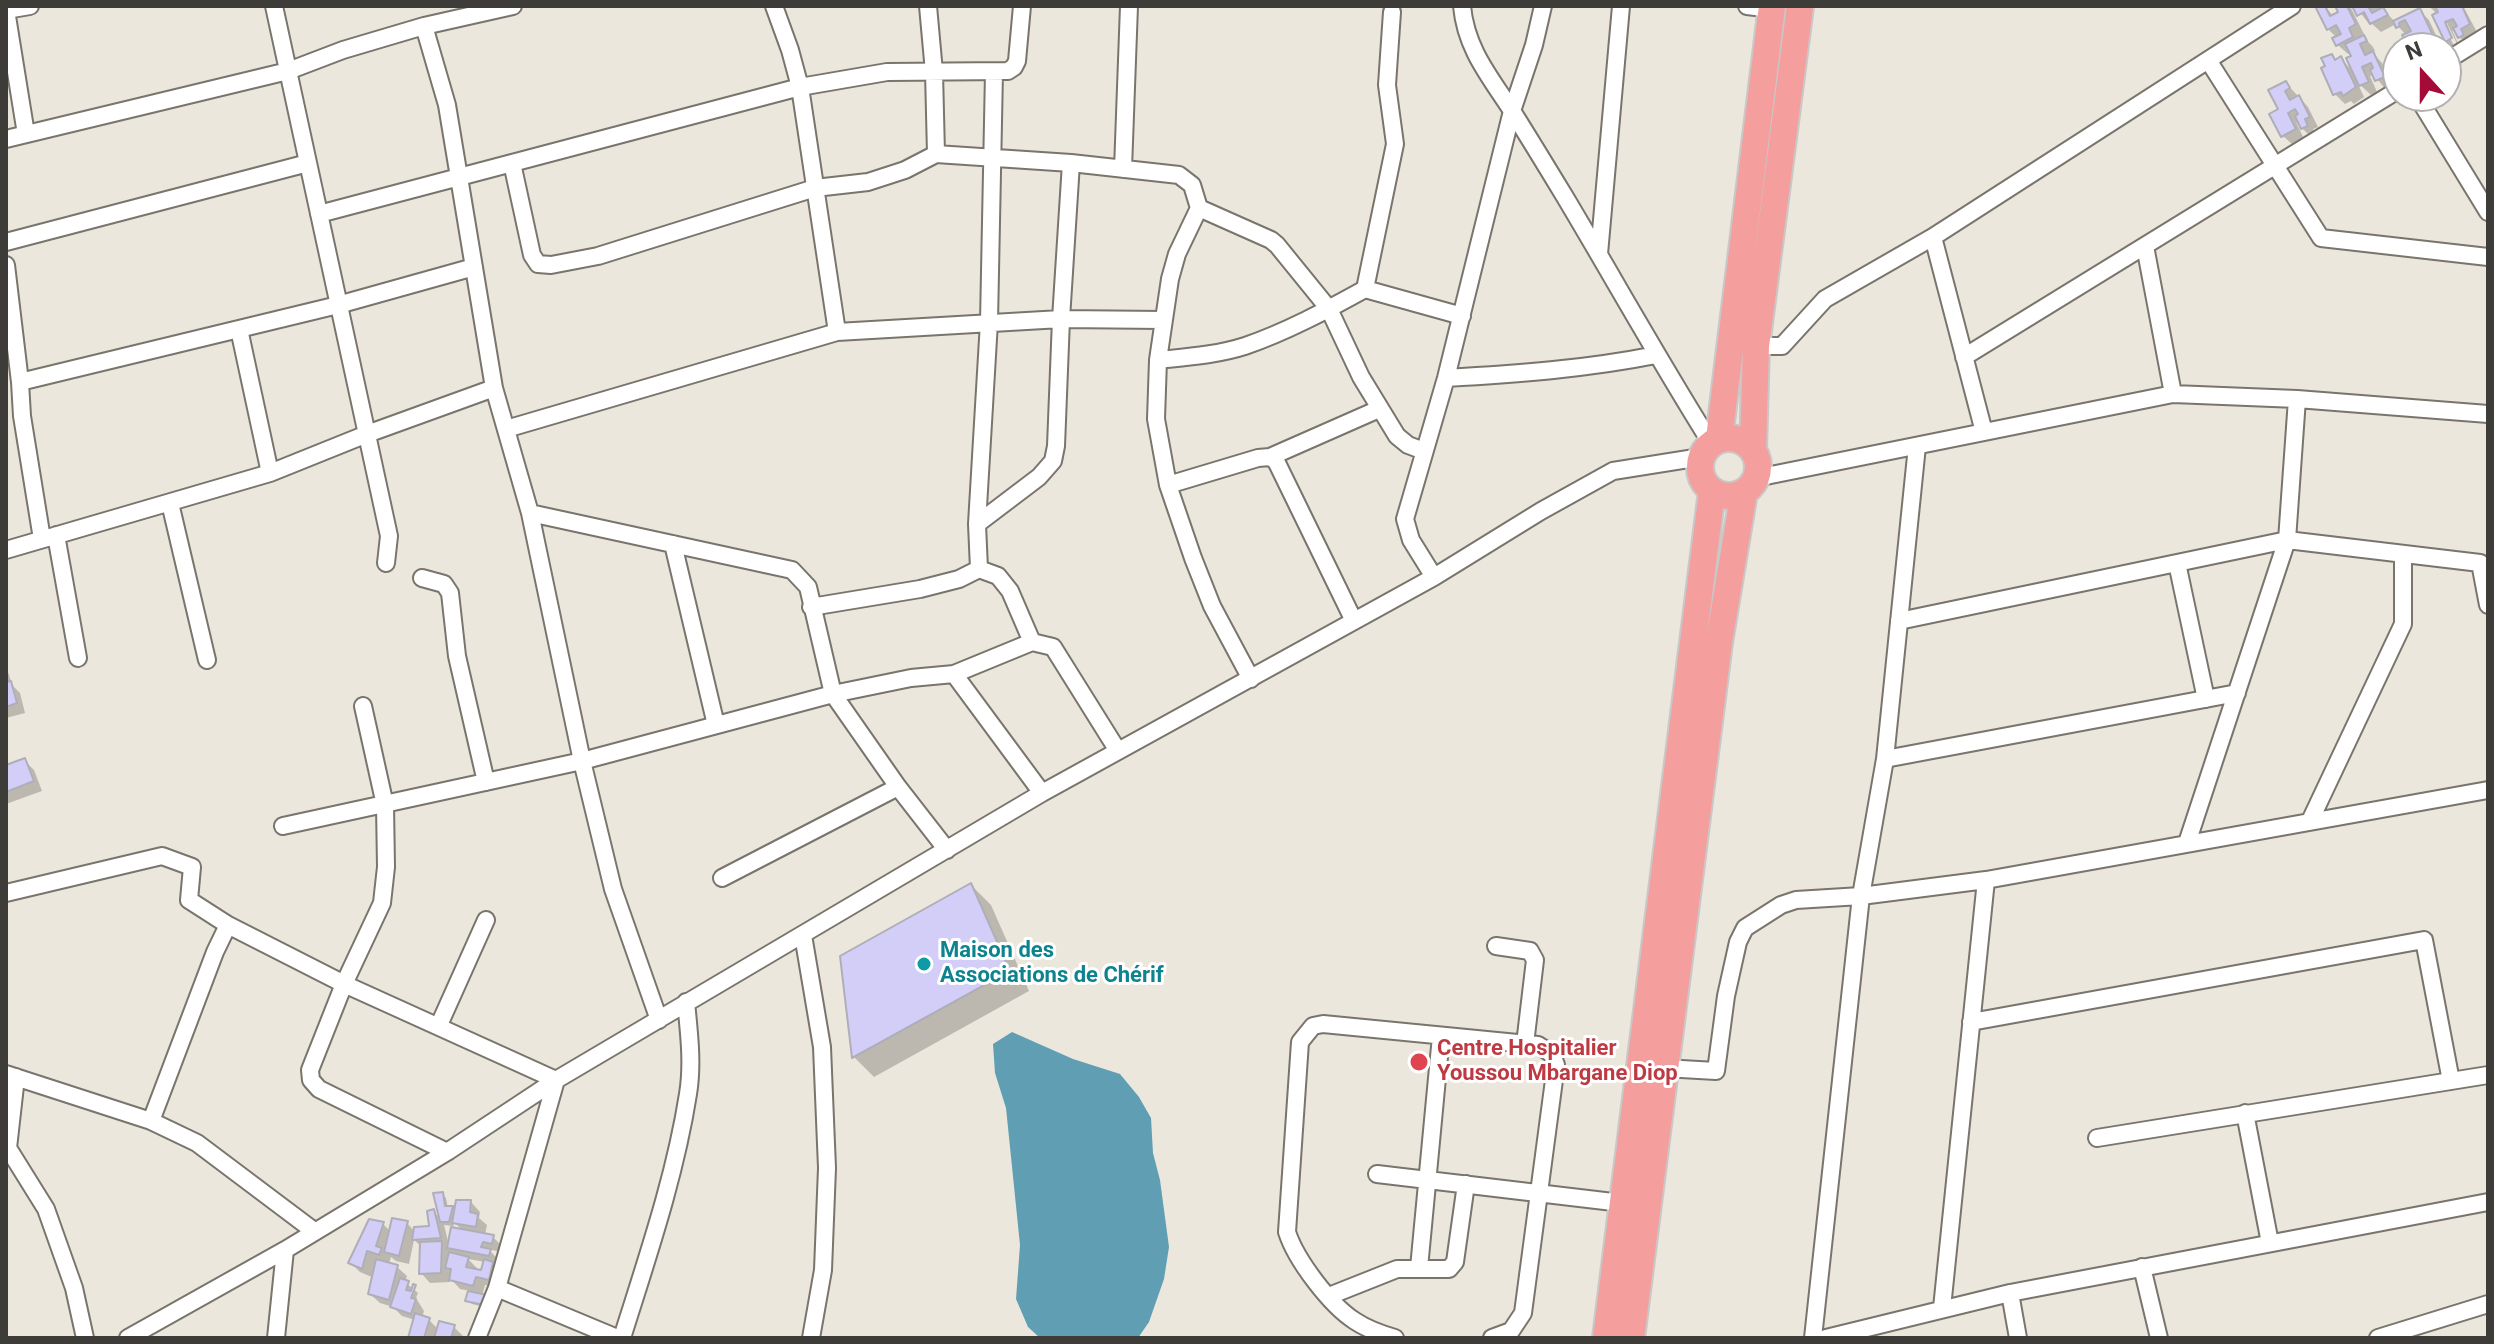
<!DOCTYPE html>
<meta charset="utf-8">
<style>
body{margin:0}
#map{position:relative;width:2494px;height:1344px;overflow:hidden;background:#ece7dd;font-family:Roboto,sans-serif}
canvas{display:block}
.frame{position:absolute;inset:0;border:8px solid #3e3c38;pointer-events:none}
.north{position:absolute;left:2382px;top:32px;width:80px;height:80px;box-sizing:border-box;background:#fff;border:2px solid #b2b1af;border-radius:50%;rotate:339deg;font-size:22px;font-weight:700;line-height:32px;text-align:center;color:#3e3c38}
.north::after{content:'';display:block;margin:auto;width:28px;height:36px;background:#a50b37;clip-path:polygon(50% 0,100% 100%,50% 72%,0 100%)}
</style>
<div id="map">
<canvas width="2494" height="1344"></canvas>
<div class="frame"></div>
<div class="north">N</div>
</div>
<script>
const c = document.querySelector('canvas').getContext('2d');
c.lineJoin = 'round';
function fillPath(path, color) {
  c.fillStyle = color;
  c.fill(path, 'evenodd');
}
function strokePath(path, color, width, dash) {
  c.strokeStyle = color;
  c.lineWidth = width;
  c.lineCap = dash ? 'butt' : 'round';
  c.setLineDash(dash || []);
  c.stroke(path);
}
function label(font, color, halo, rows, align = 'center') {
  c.font = font + ' Roboto,sans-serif';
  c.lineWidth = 6;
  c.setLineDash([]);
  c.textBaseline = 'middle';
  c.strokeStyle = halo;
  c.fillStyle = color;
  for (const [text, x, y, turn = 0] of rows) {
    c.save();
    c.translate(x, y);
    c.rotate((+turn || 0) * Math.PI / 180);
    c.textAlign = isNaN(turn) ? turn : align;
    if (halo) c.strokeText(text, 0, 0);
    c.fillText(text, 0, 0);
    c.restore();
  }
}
fillPath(new Path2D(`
 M1012,1032l61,27 47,15 19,23 12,21 2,35 7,27 9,67 -5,32 -15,43 -11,16h-98l-12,-11 -12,-28 4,-54 -14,-137 -11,-35 -2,-29z`), '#609fb3');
fillPath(new Path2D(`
 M2317,6h8l8,10 7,-3 -3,-7h13l14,28 -2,1 11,12 2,4 -3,1 10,11 11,23 -7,4 -12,-15 -4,1 7,16 -6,3 -14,-13 7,15 -10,7 -3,-3 -6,3 -10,-10 -8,-28 4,-10 5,5 5,-2 14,14 -2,-16 -2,-5 -3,2 -10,-9 -1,-7 -9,-9z
 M2355,6h29l-1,3 12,13 24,-12 10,10 13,28h-32l-4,-13 -10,-11 -15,8 -10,-9 -2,1z
 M2429,6h34l15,28 -9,12 -17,-16 8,18 -4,2 -10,-9 -8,-26zM2443,23h4l11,23 -3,2z
 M2286,83l22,24 10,20 -5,2 3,7 -4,2 -16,-16 8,17 -11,6 -10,-9 -2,-26z
 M6,666l5,15h-3l12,12 5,20 -19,5z
 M25,761l9,9 8,21 -36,13v-36z
 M971,885l20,20 38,86 -155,86 -20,-20 -12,-100z
 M442,1194l4,4 2,10 8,4 15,-10 9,10 -1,6 8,7 -2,10 8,2 9,9 -1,6 -13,-3 12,12 -1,4 -6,-1 9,9 -3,15 -14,-3 -3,11 6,12 -16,-4 -5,-4 3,-9 -10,-2 -10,-11v4l-20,1 -9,-10 1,-26 -8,-7 -5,24 -13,-3 -5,-4 -2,7 8,3 10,9 -2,6 13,11 -2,5 8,13 -2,7 7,2 9,9 16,-2 9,9 -53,2 5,-18 -13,-4 -9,-9 -13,-4 -10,-9 4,-16 -14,-6 -10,-10 33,-38 8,8 16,-9 8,9 17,-4 2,-16 7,7zM454,1222l9,9 -10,-2zM444,1225l9,1 -4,19zM468,1259l17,3 -2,11 -7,-2 1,-3z`), '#0003');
const building = new Path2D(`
 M2315,6h10l5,10 8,-4 -3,-6h12l9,18 -7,4 4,9 -17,9 -4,-8 9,-4 -5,-9 -9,5z
 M2352,6h16l4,7 11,-6 5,8 -18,9 -6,-12 -7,4z
 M2435,6h27l8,18 -9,5 3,6 -6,3 -5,-10 4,-2 -4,-7 -8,3 7,16 -7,4 -13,-27 6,-3z
 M2420,8l19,40h-14l-5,-11 -5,2 4,9h-11l-6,-13 9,-4 -6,-11 -6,3 1,3 -4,2 -3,-7z
 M2364,35l3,6 -7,3 5,11 8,-4 12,26 -10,4 -5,-11 3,-2 -2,-5 -9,4 7,15 -10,4 -13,-28 5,-2 -6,-12z
 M2332,54l3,6 6,-4 15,31 -13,9 -2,-4 -8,3 -12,-27 4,-2 -4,-8z
 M2286,81l4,7 -5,3 5,9 9,-5 11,22 -5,2 3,7 -7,3 -6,-13 3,-2 -3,-5 -7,4 8,16 -15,8 -12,-23 9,-5 -10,-19z
 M11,681l6,22 -11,4v-25z
 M25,758l9,23 -28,11v-27z
 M971,883l39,88 -158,87 -12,-102z
 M443,1192l2,14h8l-4,16h-9l-7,-29z
 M456,1200h15l-1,12 8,2 -2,13 -24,-4z
 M434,1209l7,29 -29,2 2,-13 15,-1 -2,-15z
 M392,1218l16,3 -9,35 -15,-4z
 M369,1219l15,3 -8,24 6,2 -3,7 -12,-4 -5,18 -14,-6z
 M451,1227l43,8 -2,9 -9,-2 -2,5 10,2 -2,7 -42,-8z
 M442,1241l-1,32 -22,1 1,-32z
 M449,1252l20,5 -3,10 15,3 3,-11 9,3 -4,18 -13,-3 -3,9 -24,-6 2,-11 -6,-1z
 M376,1259l22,6 -9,35 -21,-6z
 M400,1278l9,3 -3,9 5,1 2,-7 3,1 -5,13 5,1 -5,15 -21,-7z
 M468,1291l19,4 -3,10 -19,-4z
 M415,1313l15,5 -6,20h-16z
 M439,1321l16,4 -4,13h-17z`);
fillPath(building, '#d3cef7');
strokePath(building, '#afaeb8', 2);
const minor = new Path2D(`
 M274,6l115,530 -3,27
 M774,6l16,44 10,37 37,245
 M928,6l6,66 2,82
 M1462,6c4,44 29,72 52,108 17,27 34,55 51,83 49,82 95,165 146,246
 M1747,6l25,3
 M6,10l20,124
 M6,10l24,-4
 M424,26l23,79 47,283 36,125 52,248 31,128 46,131
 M2208,60l113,178 167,19
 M2446,61l42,-26
 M2417,96l71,116
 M6,139l282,-68 55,-21 81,-24 89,-20
 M512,163l20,92 6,9 13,1 47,-9 217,-68 53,-6 37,-12 31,-16 135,9 108,12 13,10 7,23 -22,46 -7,25 -12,81 -2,59 12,66 25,73 19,48 39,73
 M1123,169l6,-163
 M1199,208l72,32 6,5 52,64 32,68 36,59 11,9 16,6
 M319,214l481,-127 87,-15 121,-1 6,-4 3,-6 5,-55
 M1933,237l51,195
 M6,242l302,-79
 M2145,246l28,148
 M1599,254l22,-248
 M6,265l14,117
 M1365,289l30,-145 -8,-59 5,-73
 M239,329l31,144
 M1756,346h26l43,-47 108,-62 359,-231
 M1964,357l434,-267
 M1158,360c29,-3 59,-5 87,-14 41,-14 82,-36 120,-57l97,27
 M1446,378c70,-4 140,-9 210,-23
 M506,429l331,-97 224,-13 102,1
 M1270,457l109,-48
 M1756,478l417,-84 124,5 191,15
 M1168,485l90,-27 12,-1 6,4 78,160
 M170,503l37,157
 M530,513l262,57 16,17 25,107 65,93 49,63
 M977,524l62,-47 14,-16 3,-15 5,-127 10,-156
 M56,535l22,123
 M42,539l-20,-123 -2,-34 318,-77 136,-38
 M673,544l43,181
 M6,550l264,-77 97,-39 127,-46
 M2177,563l29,136
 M979,569l19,7 12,15 22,51
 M1434,577l-23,-37 -6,-21 41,-141 66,-267 22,-66 9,-39
 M422,578l22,6 6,9 7,63 29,126
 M811,607l109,-18 39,-10 20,-10 -2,-45 12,-202 5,-250
 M1899,621l388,-81 193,23 8,42
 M954,674l88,119
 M363,706l22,99 1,62 -4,36 -38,81 -34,86 1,10 8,9 128,63
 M1885,759l352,-66
 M2310,821l93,-197v-70
 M283,826l299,-65 251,-67 78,-16 43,-4 78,-32 21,5 65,104
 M2187,843l100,-303 10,-141
 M722,878l176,-91
 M6,893l156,-37 30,11 -3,33 39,25 116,59 212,96 -59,208 -20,50
 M803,935l19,112 5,121 -4,102 -12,68
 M1496,946l34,5 5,9 -10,84
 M1971,1022l453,-82 27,141
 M439,1025l47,-105
 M1664,1068l52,3 10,-75 12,-54 7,-14 36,-23 15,-5 65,-4 125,-16 502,-90
 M6,1074l145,47 46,22 117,88
 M16,1077l-8,71 38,61 28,79 11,50
 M2245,1113l25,130
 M151,1121l64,-169 13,-27
 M2097,1138l391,-63
 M1377,1174l253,30
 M2142,1267l17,71
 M1419,1268l22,-232
 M497,1288l120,50
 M2010,1293l8,45
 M1329,1296l68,-27h52l6,-7 11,-78
 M1942,1308l44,-428
 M128,1338l157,-88 162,-98 109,-72 486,-287 392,-216 107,-66 72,-40 88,-14
 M276,1338l9,-88
 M622,1338c25,-80 53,-161 66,-244 5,-30 1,-62 -2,-92
 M1395,1338c-14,-4 -28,-9 -40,-17 -25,-16 -59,-61 -68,-89l13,-190 13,-16 10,-2 215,21 14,9 4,11 -33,248 -12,18 -19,7
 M1813,1338l48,-442 24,-137 32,-313
 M1826,1338l184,-45 478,-91
 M2378,1338l110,-34`);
const primary = new Path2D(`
 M1700 467a29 29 0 1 1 58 0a29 29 0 1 1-58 0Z
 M1719,439l53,-433
 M1753,449l3,-103 44,-340
 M1606,1338l106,-847
 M1631,1338l88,-696 25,-150`);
strokePath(minor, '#79746c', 20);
strokePath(primary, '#c9c8c7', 30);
strokePath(minor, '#fff', 16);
strokePath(primary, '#f49f9e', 26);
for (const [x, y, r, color] of [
 [924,964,8,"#0f9aa8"],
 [1419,1062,10,"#e0444e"]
]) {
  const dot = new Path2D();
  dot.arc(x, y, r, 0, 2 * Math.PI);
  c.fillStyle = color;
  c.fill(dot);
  strokePath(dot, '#fff', 3);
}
label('bold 22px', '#0d838f', '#fff', [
 ["Maison des",940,951],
 ["Associations de Chérif",940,976]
], 'left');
label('bold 22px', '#be3a42', '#fff', [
 ["Centre Hospitalier",1437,1049],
 ["Youssou Mbargane Diop",1437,1074]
], 'left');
</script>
